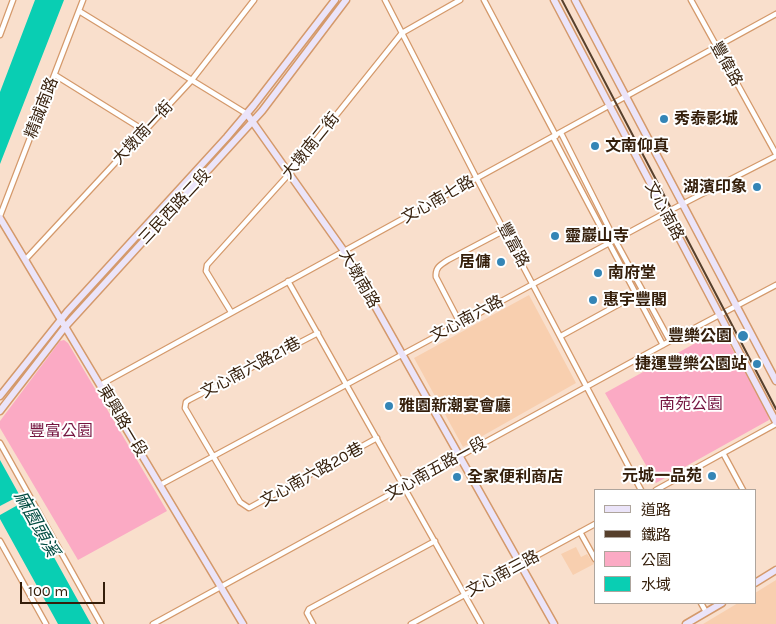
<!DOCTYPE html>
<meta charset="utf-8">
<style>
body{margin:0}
#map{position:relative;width:776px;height:624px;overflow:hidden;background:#f9dfcc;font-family:Karla,"Noto Sans TC",sans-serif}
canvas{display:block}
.legend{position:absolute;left:594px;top:489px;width:162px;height:115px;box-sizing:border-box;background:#fff;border:1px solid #aea59d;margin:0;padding:6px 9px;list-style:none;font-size:15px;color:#341e0a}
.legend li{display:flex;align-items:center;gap:10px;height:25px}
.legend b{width:25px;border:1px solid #aea59d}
.scale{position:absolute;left:20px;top:582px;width:85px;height:22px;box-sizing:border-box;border:2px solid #341e0a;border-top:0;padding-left:6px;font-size:15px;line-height:18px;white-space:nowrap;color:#341e0a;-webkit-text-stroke:4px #fff;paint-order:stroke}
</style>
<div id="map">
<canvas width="776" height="624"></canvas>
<ul class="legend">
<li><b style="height:6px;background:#ebe4f9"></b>道路</li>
<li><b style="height:6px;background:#57402c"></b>鐵路</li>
<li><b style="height:14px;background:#fbaac4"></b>公園</li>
<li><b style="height:14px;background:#09ceb3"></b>水域</li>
</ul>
<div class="scale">100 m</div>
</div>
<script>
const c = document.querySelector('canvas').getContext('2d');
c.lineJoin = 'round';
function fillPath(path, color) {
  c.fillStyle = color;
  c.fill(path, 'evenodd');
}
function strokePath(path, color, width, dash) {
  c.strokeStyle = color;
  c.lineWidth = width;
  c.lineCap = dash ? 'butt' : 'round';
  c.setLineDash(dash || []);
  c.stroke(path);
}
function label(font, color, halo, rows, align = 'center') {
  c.font = font + ' Karla,"Noto Sans TC",sans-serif';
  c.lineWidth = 4;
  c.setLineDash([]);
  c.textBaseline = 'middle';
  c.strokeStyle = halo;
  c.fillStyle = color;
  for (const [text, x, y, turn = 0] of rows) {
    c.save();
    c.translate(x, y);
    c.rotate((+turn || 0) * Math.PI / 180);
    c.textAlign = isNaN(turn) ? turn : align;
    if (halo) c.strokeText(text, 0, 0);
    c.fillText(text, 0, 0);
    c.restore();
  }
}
fillPath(new Path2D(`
 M529,295l47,88 -113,64 -49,-89z
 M576,547l5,10 6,-3 7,10 -21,11 -12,-21z
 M776,580v44h-73l35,-21h17v-10z`), '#f8cfaf');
fillPath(new Path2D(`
 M721,329l47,84 1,7 -113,63 -51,-90z
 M64,340l4,3 99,168 -89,49 -78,-132v-7l60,-80z`), '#fbaac4');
fillPath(new Path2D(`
 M35,0h29l-64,164v-72z
 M0,460l91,164h-33l-58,-105z`), '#09ceb3');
fillPath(new Path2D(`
 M21,495l4,6 -25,14v-9z`), '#f9dfcc');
const street = new Path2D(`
 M385,0l92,179 164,311
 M484,0l72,136
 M691,0l85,154
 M79,11l168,103
 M0,35l13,-35
 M55,75l90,56
 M561,133l54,107 55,101
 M553,137l110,208
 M0,216l83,-216
 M25,260l166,-179 63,-81
 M288,281l193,343
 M231,312l-25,-41 1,-6 82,-91 113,-141 58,-33
 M460,323l-24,-46c-1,-9 4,-12 12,-17l57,-30
 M318,333l-129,67 -3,2 -1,6 55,94 9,6 128,-70
 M561,336l82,-45
 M100,385l676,-371
 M0,443l101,181
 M723,453l20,37
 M160,485l505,-272 111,-57
 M656,490l120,-66
 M580,532l15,27
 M0,541l46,83
 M701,603l5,9
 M153,624l517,-283 106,-56
 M313,624l-6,-11 2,-4 126,-68
 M411,624l184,-100`);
const secondary = new Path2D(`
 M554,0l222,422
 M575,0l201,381
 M247,114l97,137 210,373
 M0,218l243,406
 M0,396l67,-84 160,-175 27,-32 81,-105
 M0,411l65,-84 197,-216 84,-111
 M755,583l21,-13
 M686,624l36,-21`);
strokePath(street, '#d4996b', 7);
strokePath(secondary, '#d4996b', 9);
strokePath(street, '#fff', 4.5);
strokePath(secondary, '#ebe4f9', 6);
strokePath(new Path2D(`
 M562,0l214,409`), '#57402c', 2);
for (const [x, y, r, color] of [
 [664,119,5,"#3485b6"],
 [595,146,5,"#3485b6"],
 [757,187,5,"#3485b6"],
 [555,236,5,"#3485b6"],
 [501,262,5,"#3485b6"],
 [598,273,5,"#3485b6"],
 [593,300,5,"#3485b6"],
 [743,336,6,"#3485b6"],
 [757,364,5,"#3485b6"],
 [389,406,5,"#3485b6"],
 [712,476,5,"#3485b6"],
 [457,477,5,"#3485b6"]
]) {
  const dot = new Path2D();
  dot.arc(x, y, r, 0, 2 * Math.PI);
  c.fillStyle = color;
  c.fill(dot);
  strokePath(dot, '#fff', 2);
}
label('16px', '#341e0a', '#fff', [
 ["豐偉路",726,64,61],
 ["精誠南路",42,108,-69],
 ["大墩南一街",143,133,-47],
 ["大墩南二街",311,146,-51],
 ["文心南七路",438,200,-29],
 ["三民西路二段",175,207,-47],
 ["文心南路",664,211,62],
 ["豐富路",513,245,62],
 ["大墩南路",359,279,60],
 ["文心南六路",467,319,-28],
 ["文心南六路21巷",251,368,-28],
 ["東興路一段",122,421,59],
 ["文心南五路一段",436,469,-29],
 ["文心南六路20巷",312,475,-29],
 ["文心南三路",503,574,-28]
]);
label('bold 16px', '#341e0a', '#fff', [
 ["秀泰影城",674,119],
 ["文南仰真",605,146],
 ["湖濱印象",747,187,"right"],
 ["靈巖山寺",565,236],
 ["居傭",491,262,"right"],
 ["南府堂",608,273],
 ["惠宇豐閣",603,300],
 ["豐樂公園",732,336,"right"],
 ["捷運豐樂公園站",747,364,"right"],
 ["雅園新潮宴會廳",399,406],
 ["元城一品苑",702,476,"right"],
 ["全家便利商店",467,477]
], 'left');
label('16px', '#751540', '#fff', [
 ["南苑公園",691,404],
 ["豐富公園",61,431]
]);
label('italic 18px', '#024c41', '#fff', [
 ["麻園頭溪",36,524,61]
]);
</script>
